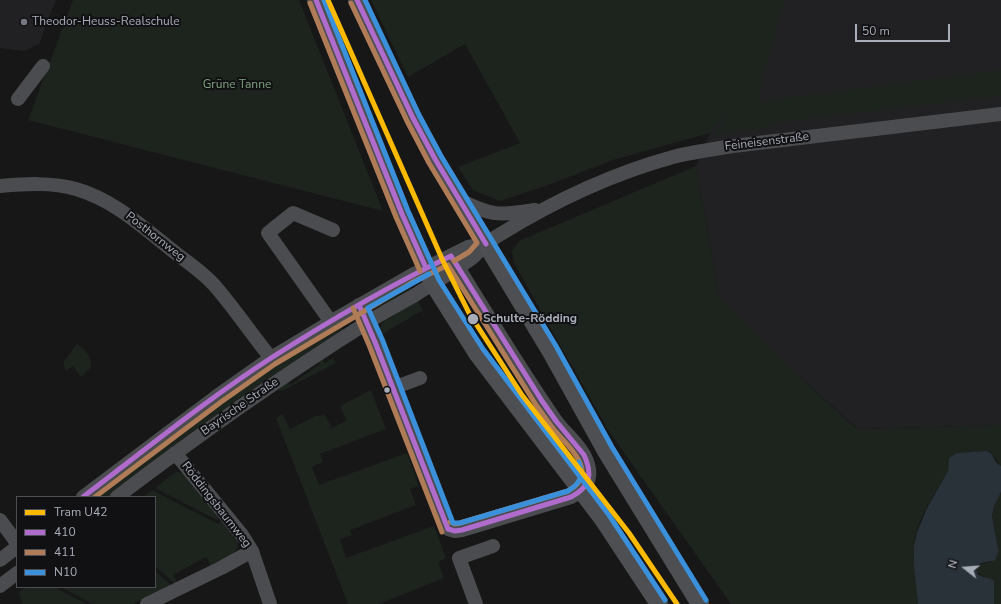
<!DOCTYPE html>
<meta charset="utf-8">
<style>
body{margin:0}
#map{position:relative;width:1001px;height:604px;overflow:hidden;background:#171717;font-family:"Nunito Sans",sans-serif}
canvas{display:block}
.legend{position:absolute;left:16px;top:496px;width:140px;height:92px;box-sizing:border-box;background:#111113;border:1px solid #4d4f55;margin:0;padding:5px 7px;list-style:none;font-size:12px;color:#a8adb8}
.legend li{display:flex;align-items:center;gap:8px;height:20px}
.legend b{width:20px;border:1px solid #4d4f55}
.north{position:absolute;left:945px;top:548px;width:40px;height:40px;-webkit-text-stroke:3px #111113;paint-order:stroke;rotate:287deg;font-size:11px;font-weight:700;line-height:16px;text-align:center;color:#a8adb8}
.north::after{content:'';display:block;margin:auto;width:14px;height:18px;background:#a8adb8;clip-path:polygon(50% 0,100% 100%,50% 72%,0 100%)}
.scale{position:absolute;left:855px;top:24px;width:95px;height:18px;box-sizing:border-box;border:2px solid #a8adb8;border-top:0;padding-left:5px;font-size:12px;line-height:14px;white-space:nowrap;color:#a8adb8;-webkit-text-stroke:3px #111113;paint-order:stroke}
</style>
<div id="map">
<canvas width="1001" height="604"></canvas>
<ul class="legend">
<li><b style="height:5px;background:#fbba00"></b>Tram U42</li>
<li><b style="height:5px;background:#b06ccc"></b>410</li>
<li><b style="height:5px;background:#b07c57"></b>411</li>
<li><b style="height:5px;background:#3a90db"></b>N10</li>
</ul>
<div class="north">N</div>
<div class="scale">50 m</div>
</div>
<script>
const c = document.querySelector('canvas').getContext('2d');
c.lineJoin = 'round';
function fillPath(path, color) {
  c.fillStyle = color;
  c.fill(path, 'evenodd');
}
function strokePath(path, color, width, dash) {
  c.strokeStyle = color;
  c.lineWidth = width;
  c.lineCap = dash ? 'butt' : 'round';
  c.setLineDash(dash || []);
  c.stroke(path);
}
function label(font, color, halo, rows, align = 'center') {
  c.font = font + ' "Nunito Sans",sans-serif';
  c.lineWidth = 4;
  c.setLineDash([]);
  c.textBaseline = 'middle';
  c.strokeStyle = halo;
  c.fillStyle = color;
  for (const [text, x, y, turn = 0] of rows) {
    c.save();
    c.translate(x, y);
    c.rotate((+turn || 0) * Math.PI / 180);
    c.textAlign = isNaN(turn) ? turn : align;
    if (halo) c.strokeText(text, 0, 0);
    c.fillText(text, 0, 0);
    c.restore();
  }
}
fillPath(new Path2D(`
 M0,0h56l-17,44 -15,7 -24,-3z
 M774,0h227v425l-143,4 -56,-50 -83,-82 -23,-131 14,-33 31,-33z`), '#212123');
fillPath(new Path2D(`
 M73,0h226l84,211 -355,-91z
 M371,0h414l-21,74 -6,27 243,-31v26l-212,25 -12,2 -21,7 -43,5 24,-30 -27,28 -94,26 -71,27 -45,15 -27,-11 -15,-23 62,-24 -55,-99 -57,33z
 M696,166l23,131 83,82 55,50 144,-4v41l-11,-15 -33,2 -9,10v8c-13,23 -32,48 -34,75 -1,20 3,39 4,58h-187l-123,-174 -94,-167 -2,-12 7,-10z
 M408,284l3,5 -26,15 -10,4v-2l6,-6z
 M417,300l6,10 -44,26c-2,-19 25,-28 38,-36z
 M340,324l3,6 -33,21 -102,72 -99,74h-20l170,-126z
 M77,344c9,7 14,11 14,23l-10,10 -8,-11 -7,5 -2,-5v-5c6,-5 7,-12 13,-17z
 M322,358l3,5 8,-5 3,5 -54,28 -5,-1 10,-9 3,4 30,-21 -2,-3z
 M371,390l15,39 -66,25 3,8 -11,5 7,18 88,-32 12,33 -9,3 6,16 -66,25 2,5 -12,4 6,19 88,-32 12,32 -8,4 6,16 -65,26h-31l-72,-186 6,-4 8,15 28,-14 1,1 5,-2 8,14 15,-8 -7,-14z
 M178,472l3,1 5,4 33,40 -2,3 -62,-32 19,-15z
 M152,490l66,34 3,-4c7,8 25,23 12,34 -6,5 -15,8 -22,12l-5,-9 -33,18 4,8 -2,1 -20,-18v-69h-12z
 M1001,492v112h-7v-23c-4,-4 -10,-3 -15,-7 -10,-8 6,-12 12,-12l7,-14 -6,-32 2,-10z
 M155,571l16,14 -38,19h-40l-32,-17h94z
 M26,587h28l33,17h-65l-3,-12z`), '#1d241e');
fillPath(new Path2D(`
 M986,451l5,2 5,9 5,4v26l-7,14 -2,10 6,32v5l-3,7c-4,2 -8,1 -13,3 -5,1 -8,8 -3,12 5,3 11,2 15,6v23h-76l-4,-38v-20l3,-14 10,-24 21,-37 1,-13 8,-5z`), '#2a3239');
strokePath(new Path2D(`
 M18,99l25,-33
 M0,186c25,-2 52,-4 76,3 38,11 67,38 97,62 14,11 30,21 42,35 20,23 37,49 56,72
 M458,199c33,17 41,17 77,11
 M359,305l16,37 50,130 23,57 7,2 7,-1 109,-33c12,-6 20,-14 18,-28 -3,-20 -22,-33 -33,-48 -37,-53 -70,-109 -105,-165
 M331,322l-63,-89 25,-20 40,17
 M393,388l27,-10
 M175,453l67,82 10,16 18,53
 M83,497l134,-101 54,-38 68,-41 73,-42 56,-28 18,-3
 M117,497c80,-61 162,-119 248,-173 16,-11 33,-19 50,-29 19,-12 39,-24 57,-37 5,-4 8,-9 13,-13 4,-4 9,-7 14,-10 55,-34 112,-61 174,-78 20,-5 40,-8 60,-11l268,-32
 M0,520l17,23
 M0,560l17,-13
 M0,586l17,-13
 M147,604l74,-36 31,-17
 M476,604l-17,-46 34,-12`), '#4b4c50', 14);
strokePath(new Path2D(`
 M316,0l86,214 31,69 44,70 126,166 56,85
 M357,0l56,118 22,41 115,191 56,101 94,153`), '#4d4f52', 18);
strokePath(new Path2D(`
 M316,0l86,214 24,54
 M357,0l56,118 22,41 51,85
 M359,305l16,37 73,187
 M83,497c62,-47 123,-97 188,-139 58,-37 118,-72 180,-102
 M448,529l7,2 7,-1 109,-33c19,-10 22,-22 13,-42l-28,-34 -14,-20 -91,-145`), '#b06ccc', 5);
strokePath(new Path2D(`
 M310,3l86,214 24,54
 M351,3l56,118 22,42 48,80 -8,9 -15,9
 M353,308l16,37 73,187
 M95,497l126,-95 54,-38 140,-83 33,-16 88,140c6,8 12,17 19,26 14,16 45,42 13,60l-108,32 -5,1 -5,-2`), '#b07c57', 5);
strokePath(new Path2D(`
 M324,0l84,211 31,69 44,69 126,166 56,85
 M365,0l54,115 22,41 115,190 56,101 94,153
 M429,274l-61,34 14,31 71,184h7l108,-32c13,-8 15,-15 11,-29`), '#3a90db', 5);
strokePath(new Path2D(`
 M328,0l115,261 26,52 53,82 107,138 48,71`), '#fbba00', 5);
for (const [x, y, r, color] of [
 [24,22,4,"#757880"],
 [473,319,6,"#a8adb8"],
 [387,390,3.5,"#a8adb8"]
]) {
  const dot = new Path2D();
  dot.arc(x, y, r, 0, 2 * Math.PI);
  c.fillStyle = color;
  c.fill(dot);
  strokePath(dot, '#111113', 1.5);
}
label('12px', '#a8adb8', '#111113', [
 ["Theodor-Heuss-Realschule",32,22]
], 'left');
label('12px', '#7fa381', '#111113', [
 ["Grüne Tanne",237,85]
]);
label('12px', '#a8adb8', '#111113', [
 ["Feineisenstraße",767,142,-7],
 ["Posthornweg",155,237,38],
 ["Bayrische Straße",240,407,-35],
 ["Röddingsbaumweg",216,505,52]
]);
label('bold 12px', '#a8adb8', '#111113', [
 ["Schulte-Rödding",483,319]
], 'left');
</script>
